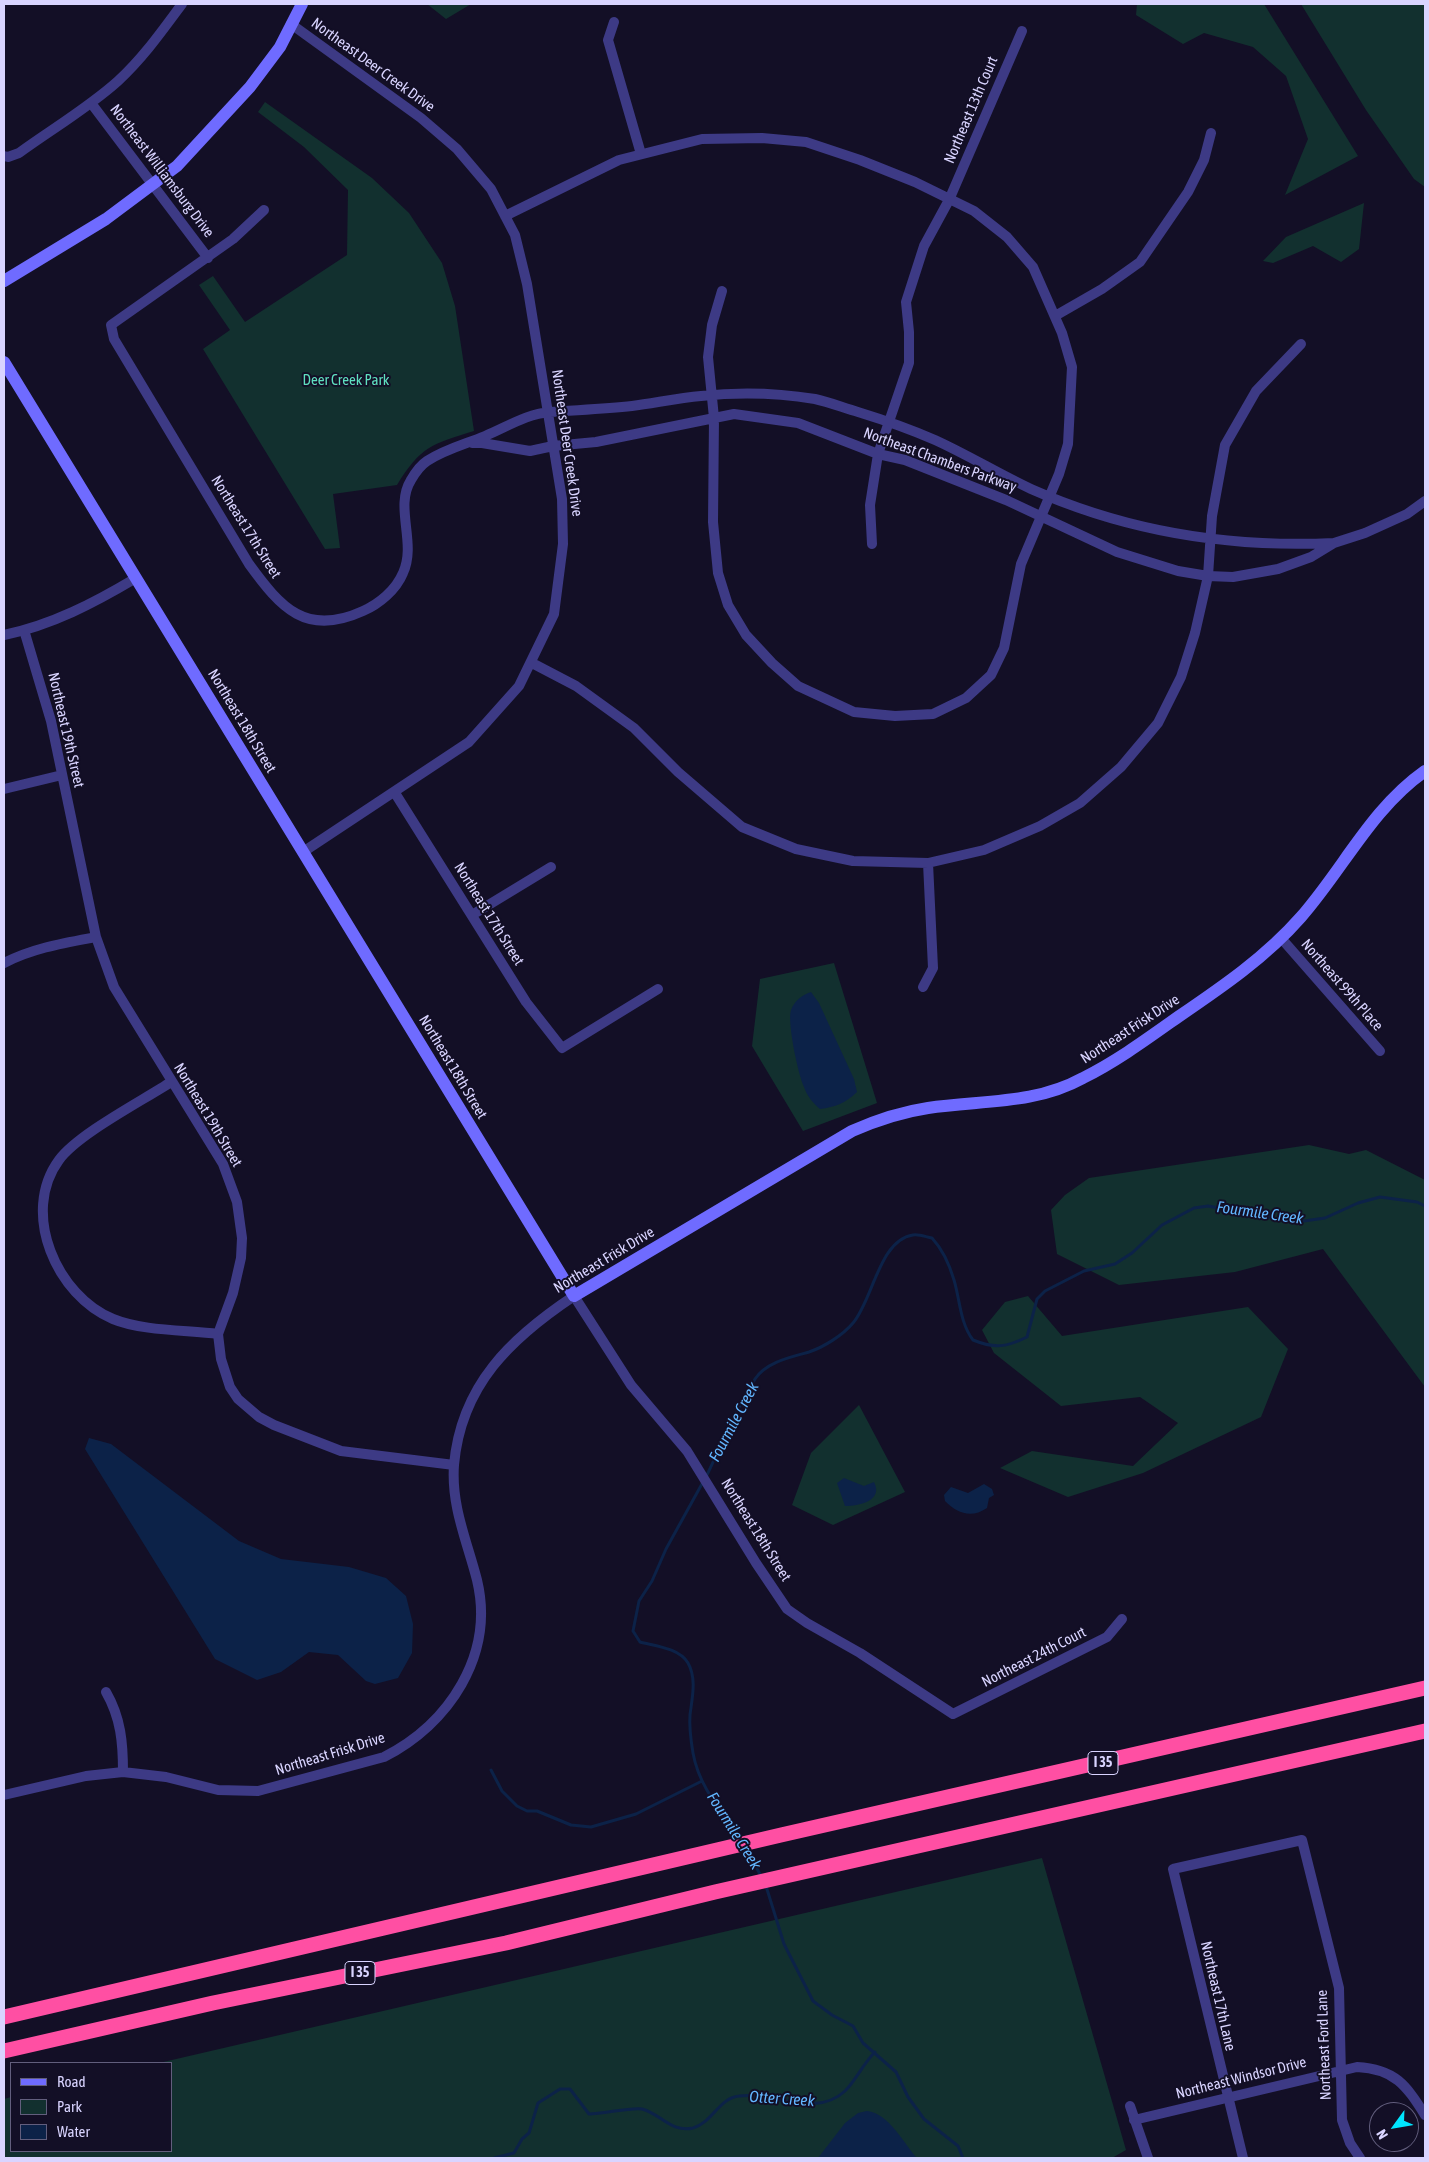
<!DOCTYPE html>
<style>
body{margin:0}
#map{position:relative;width:1429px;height:2162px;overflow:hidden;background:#130f26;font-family:"Asap Condensed",sans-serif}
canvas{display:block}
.frame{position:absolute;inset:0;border:5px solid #d9d4ff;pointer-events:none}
.legend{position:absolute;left:10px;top:2062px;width:162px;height:90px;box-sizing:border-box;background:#130f26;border:1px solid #625e7d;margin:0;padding:6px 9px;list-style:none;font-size:15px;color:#d9d4ff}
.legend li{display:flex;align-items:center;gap:10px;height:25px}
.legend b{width:25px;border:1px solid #625e7d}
.north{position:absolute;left:1369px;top:2102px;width:50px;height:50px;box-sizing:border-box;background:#130f26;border:1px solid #625e7d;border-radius:50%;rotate:238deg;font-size:14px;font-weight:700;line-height:20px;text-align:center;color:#d9d4ff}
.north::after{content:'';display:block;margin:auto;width:18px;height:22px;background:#00e5ff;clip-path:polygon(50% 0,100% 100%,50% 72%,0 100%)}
</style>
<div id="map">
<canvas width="1429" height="2162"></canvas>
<div class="frame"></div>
<ul class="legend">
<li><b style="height:6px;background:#6f6bff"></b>Road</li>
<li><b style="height:14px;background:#12302f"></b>Park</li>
<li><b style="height:14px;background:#0c2248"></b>Water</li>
</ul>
<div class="north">N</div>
</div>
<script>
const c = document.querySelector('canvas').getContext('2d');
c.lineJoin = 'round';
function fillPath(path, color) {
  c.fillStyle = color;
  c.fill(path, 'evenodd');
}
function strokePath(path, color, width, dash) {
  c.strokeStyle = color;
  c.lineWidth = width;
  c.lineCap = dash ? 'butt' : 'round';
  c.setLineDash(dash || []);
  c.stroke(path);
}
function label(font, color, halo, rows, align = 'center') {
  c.font = font + ' "Asap Condensed",sans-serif';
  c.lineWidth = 4;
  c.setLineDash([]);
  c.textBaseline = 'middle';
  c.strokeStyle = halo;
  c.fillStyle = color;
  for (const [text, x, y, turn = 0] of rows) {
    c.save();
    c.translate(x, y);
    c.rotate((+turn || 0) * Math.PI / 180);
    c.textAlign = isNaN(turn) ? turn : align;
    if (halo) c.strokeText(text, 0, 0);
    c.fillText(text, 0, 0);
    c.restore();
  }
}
fillPath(new Path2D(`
 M427,4h44l-25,15z
 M1137,4h127l94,152 -73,39 23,-56 -22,-63 -33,-29 -49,-14 -21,11 -47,-29z
 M1301,4h124v183l-11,-8 -48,-69z
 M265,102l107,76 37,35 33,50 13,43 19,125c-42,13 -53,15 -77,54l-64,9 7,54 -15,1 -122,-200 27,-19 -31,-45 14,-9 32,46 102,-67 1,-65 -44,-43 -46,-35z
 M1364,203l-5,46 -18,13 -28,-16 -40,17 -10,-2 23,-24z
 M834,963l43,140 -74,28 -51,-85 8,-67z
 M1309,1145l40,9 17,-4 59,30v207l-102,-138 -88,23 -116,13 -62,-31 -6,-44 14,-15 24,-17z
 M1028,1296l34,40 186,-29 40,42 -27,68 -118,56 -75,24 -68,-29 32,-17 101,15 45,-43 -38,-26 -79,9 -67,-53 -12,-23 23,-28z
 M859,1405l46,87 -72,33 -41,-20 19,-52z
 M1042,1858l84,292 -14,8h-1108v-59l7,-2v54h160v-88h-12z`), '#12302f');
fillPath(new Path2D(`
 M811,992l8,11 35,76 3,13c-11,11 -22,15 -37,17 -7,-6 -13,-13 -16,-22 -6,-13 -17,-65 -13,-77 4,-10 11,-15 20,-18z
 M89,1438l22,6 128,97 42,18 68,8 37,11 20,18 7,28 -1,29 -14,25 -23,6 -9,-3 -28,-26 -29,-3 -28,20 -24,8 -42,-21 -130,-210z
 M844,1478l20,8 10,-4c10,19 -16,24 -29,24l-8,-23z
 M984,1484l8,5 2,6 -5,3 -2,10c-16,11 -30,5 -42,-7l-1,-6 7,-8 17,6z
 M867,2111c22,2 37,33 50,47h-99l27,-35 13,-10z`), '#0c2248');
strokePath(new Path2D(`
 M706,1477c16,-33 30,-68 49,-98 11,-17 36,-22 54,-27 15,-5 34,-17 44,-29 20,-23 26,-83 60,-88 6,-1 13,2 19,3 11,12 17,25 22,42 6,20 6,43 19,60 22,9 34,7 54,-3l10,-38 8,-8 39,-20 31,-7 17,-11 30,-28 32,-17 14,-2 76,14 20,1 21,-3 33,-15 22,-6 37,5 8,4
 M703,1482l-37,67 -14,32 -13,20 -6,30 7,11c15,4 39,6 48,21 9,16 4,35 2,52 -1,12 1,26 3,38 6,34 29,59 47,86
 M491,1770l11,21 15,15 10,5h10l34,14 20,2 45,-13 66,-33
 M746,1849l15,27
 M766,1886l18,58 29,57 19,14 21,11 10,17 33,29 12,25 16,22 34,27 5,12
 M494,2158l20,-5 8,-14 7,-6 9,-30 22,-14h10l19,25c14,0 43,-7 53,-5 19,5 29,24 51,19 19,-5 26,-30 46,-32 34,-5 76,23 106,-5 11,-11 18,-27 30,-39`), '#0c2248', 3);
strokePath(new Path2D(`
 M614,22l-6,18 33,114
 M291,24l130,94 36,31 34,40 24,46 12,49 35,215 1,45 -9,70 -35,72 -50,56 -166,110
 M91,103l117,155
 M4,156l4,1 11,-4c33,-24 69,-45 99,-72 25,-23 44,-50 64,-77
 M264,210l-31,29 -122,86 3,14 135,225c32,44 57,73 114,47 16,-7 33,-21 40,-38 14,-30 -9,-66 8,-93 4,-7 10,-15 16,-19 18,-12 39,-17 58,-25 22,-9 41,-22 65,-24 27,-2 55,-3 82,-6 23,-3 46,-8 69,-10 37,-4 77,-3 114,3 14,3 29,9 43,13 26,8 52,17 77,28 33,15 64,34 96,49 97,43 197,59 303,54
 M505,216l114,-56 83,-21 60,-1 44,4 54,18 55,22 59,29 33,26 26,30 29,66 10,34 -4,77 -9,30 -38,90 -17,84 -13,27 -25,23 -33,16 -38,2 -41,-4 -56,-26 -26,-23 -26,-28 -18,-30 -10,-32 -5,-51 1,-104 -6,-61 4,-32 10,-34
 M1055,316l47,-27 38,-27 48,-70 16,-32 7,-27
 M472,443h10l48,8 23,-5 43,-4 138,-28 64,9 80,31 27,6 101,40 111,52 61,19 30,5 25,1 45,-8 33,-12 23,-14 31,-10 42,-19 18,-13
 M872,544l-2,-39 8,-51 31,-91v-31l-3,-30 18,-56 25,-46 73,-169
 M24,630l27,91 45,216 18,50 109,177 14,38 5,36 -1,20 -8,35 -15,41 3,25 9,28 8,12 21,18 15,8 67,26 113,14
 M4,635c48,-10 90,-32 132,-57
 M532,663l44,23 58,42 44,44 64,55 54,22 57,12 75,2 56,-13 56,-24 40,-23 41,-36 37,-44 23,-46 14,-44 13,-57 4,-60 13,-71 31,-54 45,-47
 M4,789l58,-14
 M395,793l131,209 36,46 96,-59
 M472,915l79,-48
 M1281,938l99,113
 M4,963c29,-15 60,-20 92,-26
 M923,987l10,-19 -5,-105
 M171,1082c-29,19 -93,52 -112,78 -39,53 -2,136 54,159 29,12 74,11 105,15
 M106,1692c15,26 17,51 17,80
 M4,1795l82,-19 37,-4 43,5 52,13 40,1 126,-34c65,-33 111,-102 93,-177 -10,-39 -26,-74 -23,-115 7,-80 57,-127 120,-169l57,89 56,66 69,112 31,46 20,14 53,30 93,61 154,-77 15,-18
 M1130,2106l18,52
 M1134,2120l223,-53c38,2 49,18 68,48
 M1243,2158l-70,-289 129,-29 37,148 3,132 8,23 10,15`), '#3d3a85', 10);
strokePath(new Path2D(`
 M4,281l102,-62 71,-53 73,-79 30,-40 22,-43
 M4,362l570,934 278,-165c25,-11 49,-19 76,-23 53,-8 106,-3 155,-30 34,-17 64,-39 95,-61 44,-30 88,-60 123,-100 43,-49 70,-108 124,-146`), '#6f6bff', 12);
strokePath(new Path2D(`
 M4,2017l777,-182 644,-147
 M4,2051l209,-48 293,-60 209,-51 710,-161`), '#ff4fa3', 15);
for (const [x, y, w] of [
 [1103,1763,30],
 [360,1973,30]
]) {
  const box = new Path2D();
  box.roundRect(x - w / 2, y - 11.5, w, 23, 4);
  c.fillStyle = '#130f26';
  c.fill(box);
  strokePath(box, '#d9d4ff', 1);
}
label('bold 14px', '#d9d4ff', null, [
 ["I 35",1103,1763],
 ["I 35",360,1973]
]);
label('15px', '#d9d4ff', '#130f26', [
 ["Northeast Deer Creek Drive",373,65,36],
 ["Northeast 13th Court",971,110,-67],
 ["Northeast Williamsburg Drive",162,171,53],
 ["Northeast Deer Creek Drive",567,443,82],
 ["Northeast Chambers Parkway",940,460,20],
 ["Northeast 17th Street",246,527,58],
 ["Northeast 18th Street",242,721,59],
 ["Northeast 19th Street",66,730,77],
 ["Northeast 17th Street",489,914,58],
 ["Northeast 99th Place",1342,985,49],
 ["Northeast Frisk Drive",1130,1029,-33],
 ["Northeast 18th Street",453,1067,59],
 ["Northeast 19th Street",208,1115,59],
 ["Northeast Frisk Drive",604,1260,-31],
 ["Northeast 18th Street",756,1530,58],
 ["Northeast 24th Court",1034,1657,-27],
 ["Northeast Frisk Drive",330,1754,-17],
 ["Northeast 17th Lane",1218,1996,77],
 ["Northeast Ford Lane",1324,2045,-92],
 ["Northeast Windsor Drive",1241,2078,-14]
]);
label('15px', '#5fe0c0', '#130f26', [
 ["Deer Creek Park",346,380]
]);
label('italic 16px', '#62b6ff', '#130f26', [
 ["Fourmile Creek",1260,1213,8],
 ["Fourmile Creek",734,1422,-62],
 ["Fourmile Creek",734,1831,58],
 ["Otter Creek",782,2099,4]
]);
</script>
